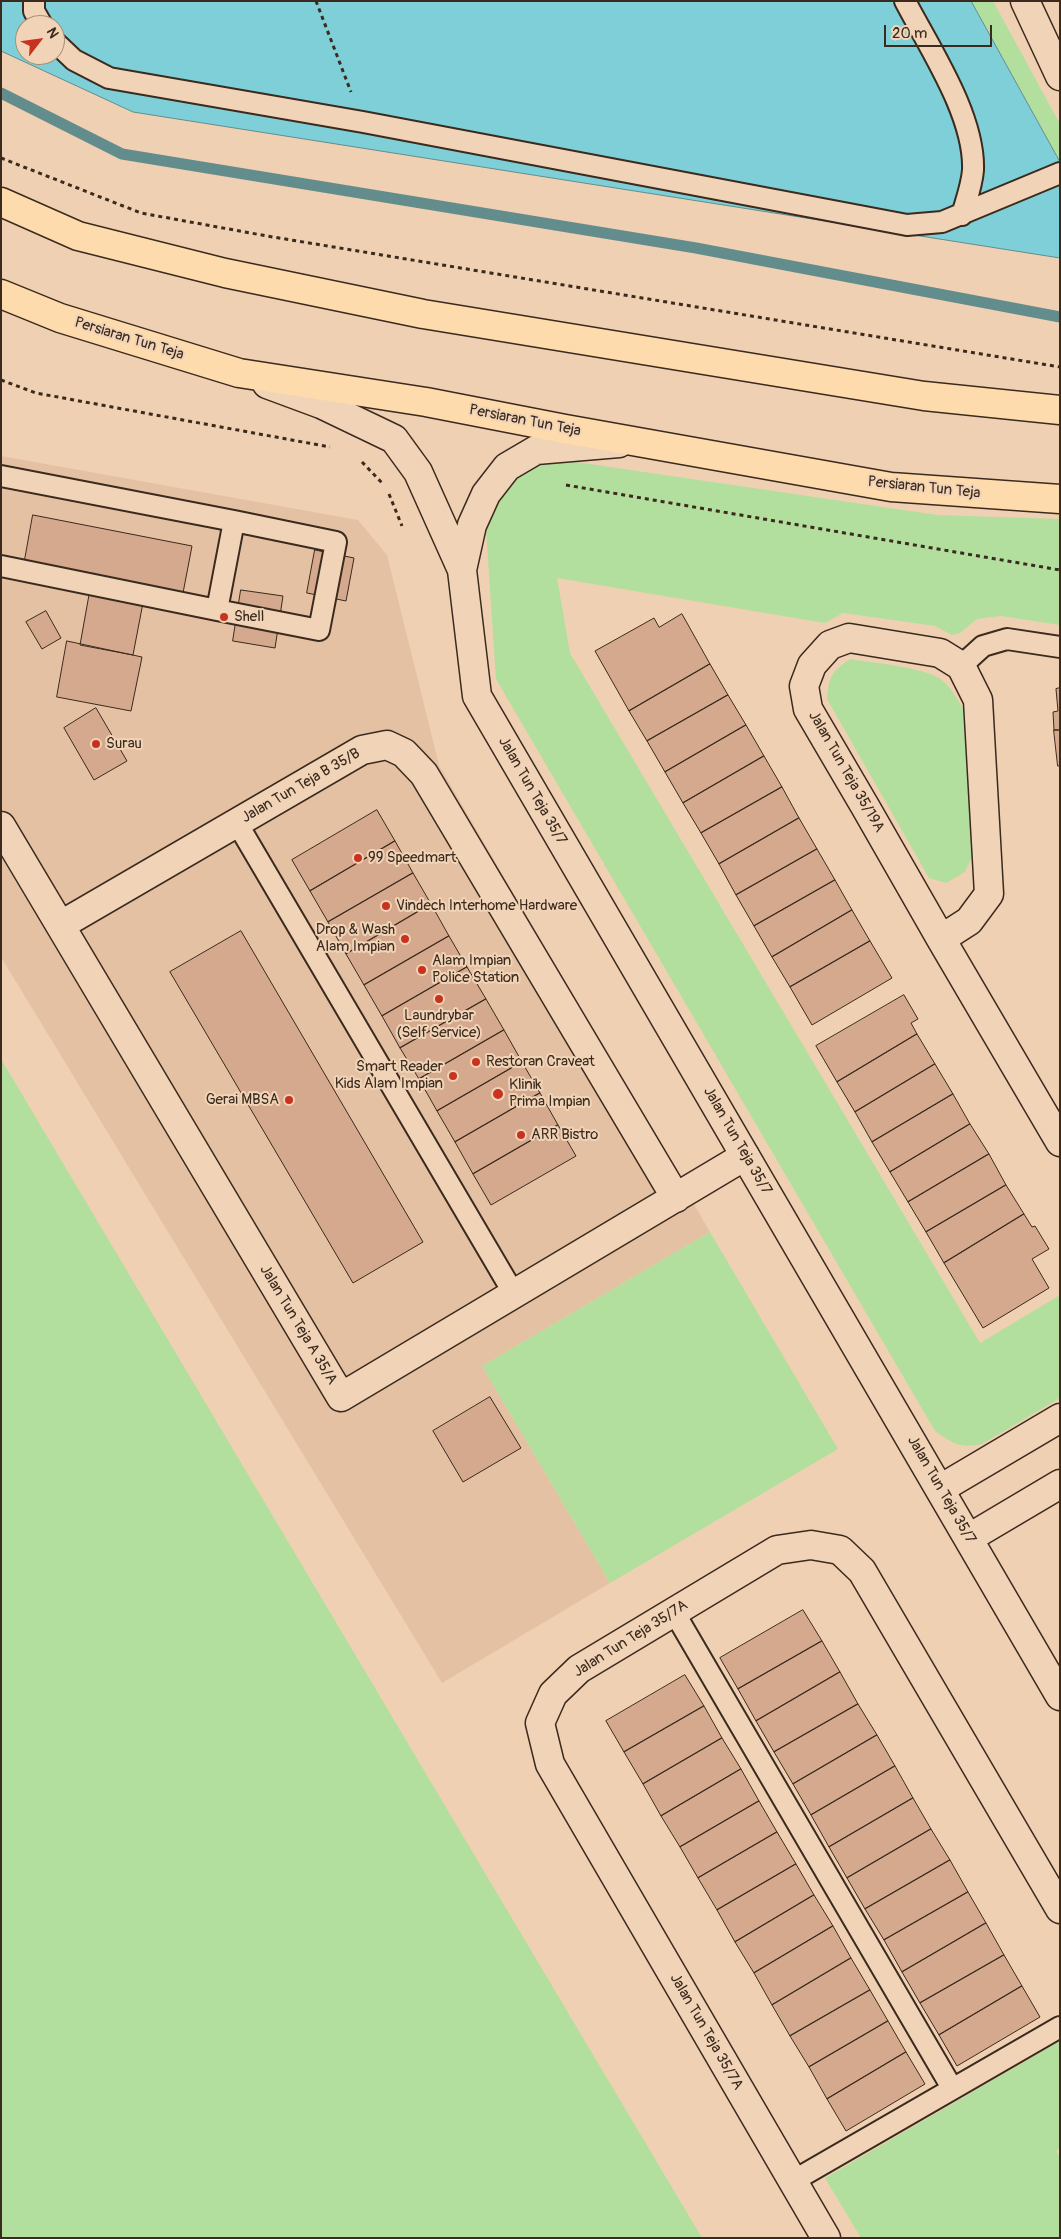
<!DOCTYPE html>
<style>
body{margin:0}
#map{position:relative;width:1061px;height:2239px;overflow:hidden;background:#f0d0b2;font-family:Pangolin,sans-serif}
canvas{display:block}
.frame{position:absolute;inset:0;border:2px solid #3b2a1e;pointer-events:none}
.north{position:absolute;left:15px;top:15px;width:50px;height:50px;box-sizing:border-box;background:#f1d4b7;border:1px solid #a8907a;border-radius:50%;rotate:60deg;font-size:14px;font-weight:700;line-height:20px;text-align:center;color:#3b2a1e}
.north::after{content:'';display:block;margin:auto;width:18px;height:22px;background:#c8321e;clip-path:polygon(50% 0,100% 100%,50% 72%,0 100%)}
.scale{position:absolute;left:884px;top:25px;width:108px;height:22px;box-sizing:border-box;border:2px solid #3b2a1e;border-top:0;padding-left:6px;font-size:15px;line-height:18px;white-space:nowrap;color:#3b2a1e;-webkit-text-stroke:4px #f1d4b7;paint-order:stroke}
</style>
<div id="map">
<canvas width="1061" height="2239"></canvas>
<div class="frame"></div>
<div class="north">N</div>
<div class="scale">20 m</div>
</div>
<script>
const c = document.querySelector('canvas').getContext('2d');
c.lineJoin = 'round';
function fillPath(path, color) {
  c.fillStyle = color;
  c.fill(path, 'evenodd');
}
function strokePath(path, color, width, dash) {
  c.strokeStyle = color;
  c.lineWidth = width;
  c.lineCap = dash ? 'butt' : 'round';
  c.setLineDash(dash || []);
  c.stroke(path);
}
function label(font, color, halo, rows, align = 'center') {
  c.font = font + ' Pangolin,sans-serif';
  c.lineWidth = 4;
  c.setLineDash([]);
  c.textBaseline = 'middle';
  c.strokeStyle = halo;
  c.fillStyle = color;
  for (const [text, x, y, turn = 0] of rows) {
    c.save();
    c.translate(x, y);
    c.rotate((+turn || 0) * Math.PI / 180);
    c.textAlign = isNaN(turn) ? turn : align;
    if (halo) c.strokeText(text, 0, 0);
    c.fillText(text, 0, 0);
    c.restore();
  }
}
fillPath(new Path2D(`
 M1,456l357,64 29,35 52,210 271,467 -228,134 128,217 -168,100 -441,-726z`), '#e5c1a4');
fillPath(new Path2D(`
 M971,1h22l67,123v38z
 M550,462h26l361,53 123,4v106l-59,-9 -24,3 -17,14 -8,2 -17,-9 -92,-13 -18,10 -268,-45 13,75 410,690 80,-48v103l-78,46c-23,5 -29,-1 -47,-13l-439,-752 -10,-149c12,-37 26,-57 64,-68z
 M850,659c23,4 75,8 92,21 9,7 16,20 21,29l9,148 -7,15 -19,11 -17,-5 -102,-179c2,-22 4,-27 23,-40z
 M1,1059l701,1179h-701z
 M710,1232l128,217 -228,134 -128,-217z
 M1060,2041v107l-4,3 4,6v81h-199l-36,-60z`), '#b2df9d');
const water = new Path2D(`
 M1,1h970l89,161v96l-927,-146 -132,-61zM25,25h30v30h-30z`);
fillPath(water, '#7ecfd7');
strokePath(water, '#638d8d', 1);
strokePath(new Path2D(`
 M1,93l121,61 574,94 364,69`), '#638d8d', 11);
const building = new Path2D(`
 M33,515l159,31 -9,47 -37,-6 -13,68 -53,-10 12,-67 -68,-13z
 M315,550l39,8 -8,43 -39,-8z
 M241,590l42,6 -8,52 -42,-7z
 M46,611l15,27 -19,11 -16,-27z
 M682,614l28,50 -81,47 -34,-60 59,-33 5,9z
 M67,641l75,16 -11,54 -74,-14z
 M710,664l18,31 -81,46 -18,-30z
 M1060,688v42h-6l-1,-18 5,-1 -2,-22z
 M728,695l18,30 -81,47 -18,-31z
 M96,708l31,53 -33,19 -30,-52z
 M746,725l18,31 -81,47 -18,-31z
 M1054,730h6v36h-2z
 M764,756l18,31 -81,46 -18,-30z
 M782,787l17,31 -80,46 -18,-31z
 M377,810l18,31 -85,50 -18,-31z
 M799,818l18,31 -81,46 -17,-31z
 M395,841l18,32 -85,49 -18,-31z
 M817,849l18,31 -81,46 -18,-31z
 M413,873l18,31 -85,50 -18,-32z
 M835,880l17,30 -80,47 -18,-31z
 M431,904l18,32 -85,49 -18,-31z
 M852,910l18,31 -80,46 -18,-30z
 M241,931l182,311 -70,41 -183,-311z
 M449,936l18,31 -85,49 -18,-31z
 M870,941l22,37 -80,47 -22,-38z
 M467,967l19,32 -86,49 -18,-32z
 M904,995l14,24 -7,4 6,11 -80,48 -21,-36z
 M486,999l18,31 -85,49 -19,-31z
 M504,1030l18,32 -85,49 -18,-32z
 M917,1034l18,30 -80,48 -18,-30z
 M522,1062l18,31 -85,49 -18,-31z
 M935,1064l18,30 -81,48 -17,-30z
 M540,1093l18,32 -85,49 -18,-32z
 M953,1094l17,30 -80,48 -18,-30z
 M970,1124l19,30 -81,48 -18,-30z
 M558,1125l18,31 -85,49 -18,-31z
 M989,1154l17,31 -80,47 -18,-30z
 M1006,1185l18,29 -80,49 -18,-31z
 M1024,1214l8,13 3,-1 14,23 -17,10 17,29 -66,40 -39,-65z
 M490,1397l31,51 -58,34 -30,-51z
 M803,1610l19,31 -84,48 -18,-31z
 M822,1641l18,31 -84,49 -18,-32z
 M840,1672l18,32 -84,48 -18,-31z
 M685,1675l19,31 -80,46 -18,-31z
 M858,1704l19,31 -84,49 -19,-32z
 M704,1706l18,32 -79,46 -19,-32z
 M877,1735l18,31 -84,49 -18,-31z
 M722,1738l19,31 -80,47 -18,-32z
 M895,1766l18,32 -84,49 -18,-32z
 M741,1769l18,32 -79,46 -19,-31z
 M913,1798l18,31 -84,49 -18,-31z
 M759,1801l18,31 -79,46 -18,-31z
 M931,1829l19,31 -85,49 -18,-31z
 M777,1832l19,32 -79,46 -19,-32z
 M950,1860l18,32 -84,48 -19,-31z
 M796,1864l18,31 -79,47 -18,-32z
 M968,1892l18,31 -84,49 -18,-32z
 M814,1895l19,31 -79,47 -19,-31z
 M986,1923l18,32 -84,48 -18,-31z
 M833,1926l18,32 -79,47 -18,-32z
 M1004,1955l18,31 -83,49 -19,-32z
 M851,1958l19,32 -80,46 -18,-31z
 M1022,1986l18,31 -83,49 -18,-31z
 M870,1990l18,31 -79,46 -19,-31z
 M888,2021l18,31 -79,47 -18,-32z
 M906,2052l19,32 -79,47 -19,-32z`);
fillPath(building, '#d5a98d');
strokePath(building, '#3b2a1e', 1);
const lane = new Path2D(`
 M34,1v10l8,14
 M905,1c25,48 70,115 68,169 -1,15 -7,31 -11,45
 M55,42l19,18 35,18 254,44 544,103 35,-3 118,-49
 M1,476l233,45 -17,89 -216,-44
 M217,610l102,20 17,-88 -102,-21
 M961,666l22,-20 24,-7 53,8
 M237,823l277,471
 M674,1612l278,476
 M793,2181l267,-154`);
const street = new Path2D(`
 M1025,1l35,75
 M1,826l340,571 404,-241
 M61,925l301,-175 25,-5 17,8 20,21 252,424
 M941,939l28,-18 20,-27 -11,-194 -17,-34 -21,-13 -91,-15 -19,7 -18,20 -8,21 4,23 58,99 75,131 119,203
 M940,1489l120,-71
 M969,1538l91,-54
 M826,2238l-276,-474 -10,-41 13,-29 26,-25 198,-119 34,-5 29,5 22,21 198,338`);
const secondary = new Path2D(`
 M267,384l54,20 73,35 24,33 44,98 15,126 583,1000
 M462,570l10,-45 14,-31 21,-27 29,-17 83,-7`);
const primary = new Path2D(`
 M1,202l77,34 147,37 198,41 501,82 136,14
 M1,294l59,24 179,55 187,29 139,27 326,58 169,12`);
strokePath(lane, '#3b2a1e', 24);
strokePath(street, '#3b2a1e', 31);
strokePath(secondary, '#3b2a1e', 31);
strokePath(primary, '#3b2a1e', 31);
strokePath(new Path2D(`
 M316,1l35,91
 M1,158l140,55 126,23 793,131
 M1,380l35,13 294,54
 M362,462l22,23
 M566,485l494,85
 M389,494l13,32`), '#3b2a1e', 3, [4, 4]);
strokePath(lane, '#f1d4b7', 20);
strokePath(street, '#f1d4b7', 28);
strokePath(secondary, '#f1d4b7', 28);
strokePath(primary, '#fedbac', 28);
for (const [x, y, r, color] of [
 [224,617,5,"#c8321e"],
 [96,744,5,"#c8321e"],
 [358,858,5,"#c8321e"],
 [386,906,5,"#c8321e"],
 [405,939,5,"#c8321e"],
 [422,970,5,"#c8321e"],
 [439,999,5,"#c8321e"],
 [476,1062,5,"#c8321e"],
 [453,1076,5,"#c8321e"],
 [498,1094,6,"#c8321e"],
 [289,1100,5,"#c8321e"],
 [521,1135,5,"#c8321e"]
]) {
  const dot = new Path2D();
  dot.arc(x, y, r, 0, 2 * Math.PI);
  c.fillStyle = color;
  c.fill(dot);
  strokePath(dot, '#f1d4b7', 2);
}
label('15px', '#3b2a1e', '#f1d4b7', [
 ["Persiaran Tun Teja",129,339,17],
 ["Persiaran Tun Teja",525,421,11],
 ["Persiaran Tun Teja",924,488,6],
 ["Jalan Tun Teja 35/19A",846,772,60],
 ["Jalan Tun Teja B 35/B",301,786,-30],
 ["Jalan Tun Teja 35/7",532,791,60],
 ["Jalan Tun Teja 35/7",737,1141,60],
 ["Jalan Tun Teja A 35/A",298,1325,59],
 ["Jalan Tun Teja 35/7",941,1490,60],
 ["Jalan Tun Teja 35/7A",631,1639,-32],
 ["Jalan Tun Teja 35/7A",706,2032,60]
]);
label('15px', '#3b2a1e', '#f1d4b7', [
 ["Shell",234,617],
 ["Surau",106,744],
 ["99 Speedmart",368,858],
 ["Vindech Interhome Hardware",396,906],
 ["Drop & Wash",395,930,"right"],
 ["Alam Impian",395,947,"right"],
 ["Alam Impian",432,961],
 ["Police Station",432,978],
 ["Laundrybar",439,1016,"center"],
 ["(Self Service)",439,1033,"center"],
 ["Restoran Craveat",486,1062],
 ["Smart Reader",443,1067,"right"],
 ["Kids Alam Impian",443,1084,"right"],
 ["Klinik",509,1085],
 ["Prima Impian",509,1102],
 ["Gerai MBSA",279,1100,"right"],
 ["ARR Bistro",531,1135]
], 'left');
</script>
